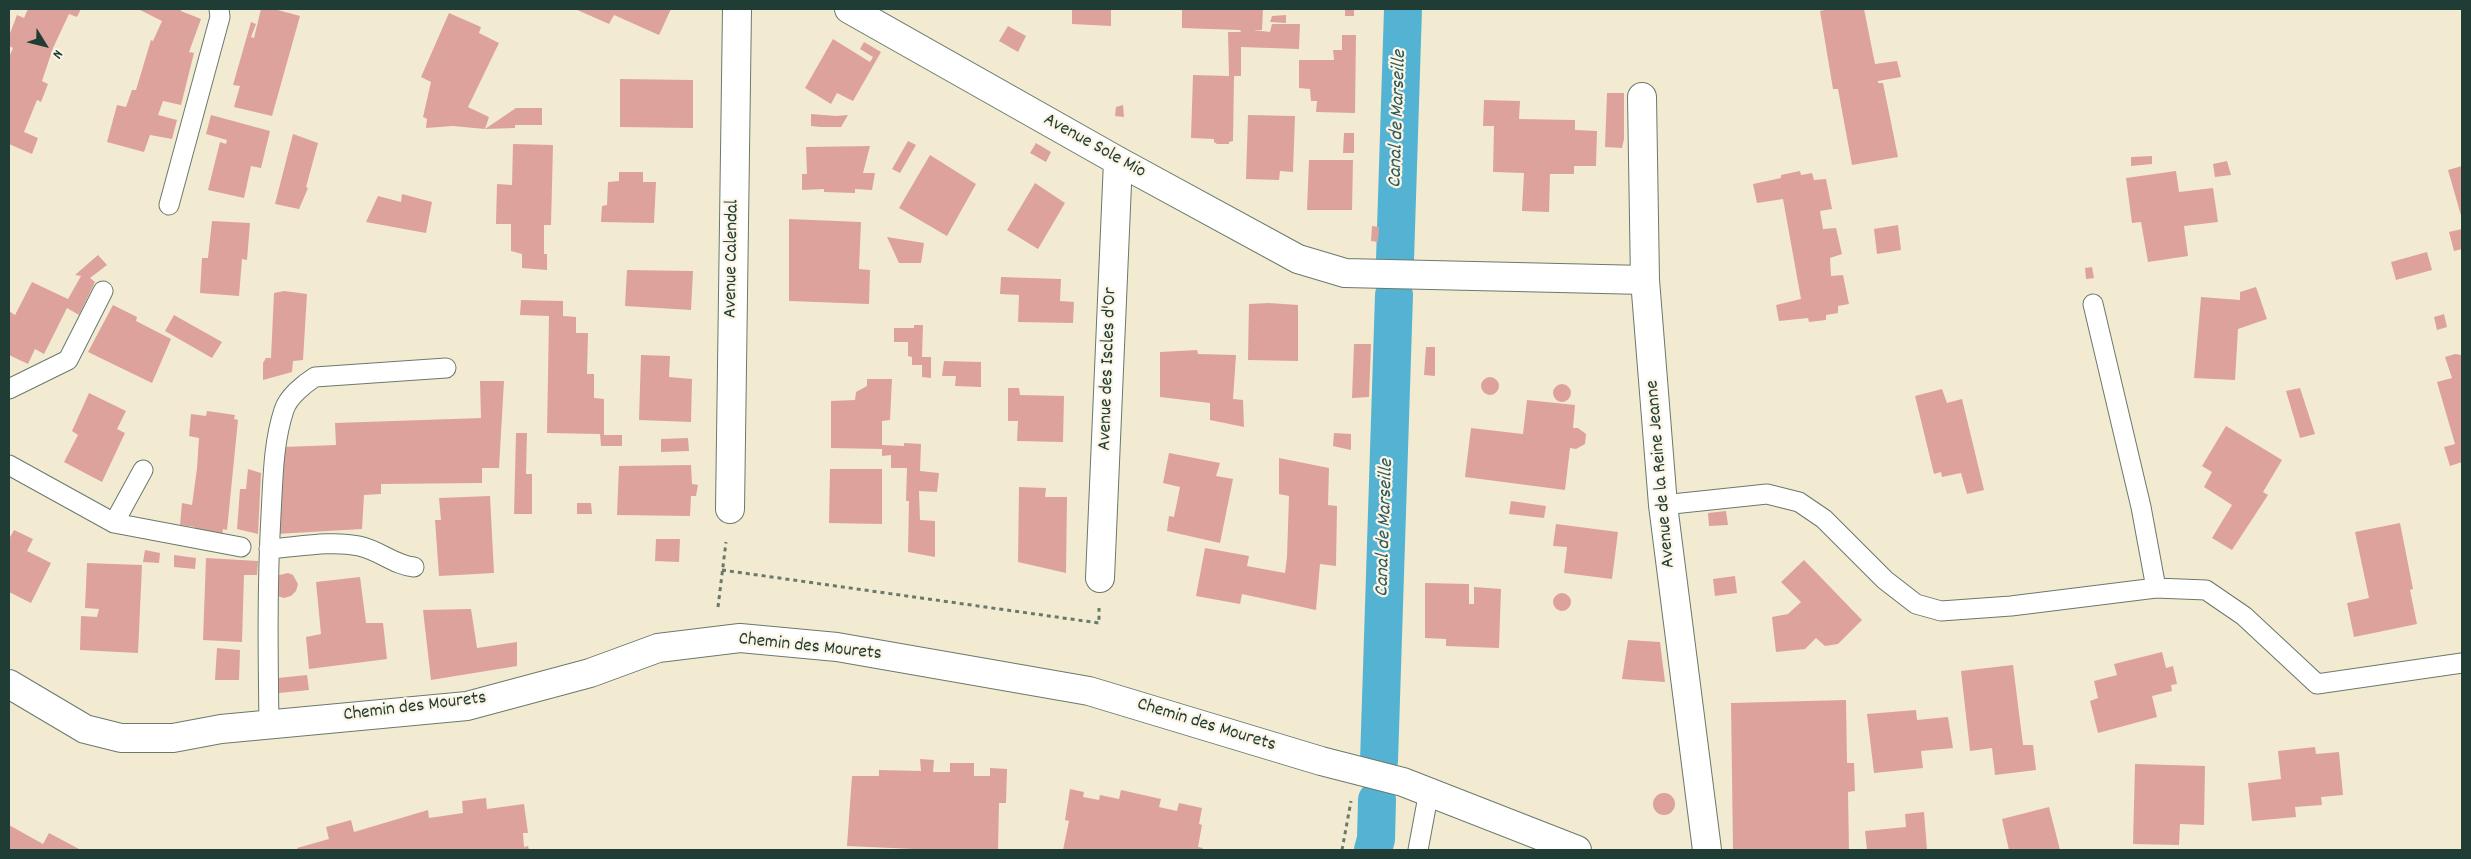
<!DOCTYPE html>
<style>
body{margin:0}
#map{position:relative;width:2471px;height:859px;overflow:hidden;background:#f3ebd1;font-family:Dekko,sans-serif}
canvas{display:block}
.frame{position:absolute;inset:0;border:10px solid #1f3d34;pointer-events:none}
.north{position:absolute;left:20px;top:20px;width:50px;height:50px;-webkit-text-stroke:4px #fcf5e5;paint-order:stroke;rotate:126deg;font-size:14px;font-weight:700;line-height:20px;text-align:center;color:#1f3d34}
.north::after{content:'';display:block;margin:auto;width:18px;height:22px;background:#1f3d34;clip-path:polygon(50% 0,100% 100%,50% 72%,0 100%)}
</style>
<div id="map">
<canvas width="2471" height="859"></canvas>
<div class="frame"></div>
<div class="north">N</div>
</div>
<script>
const c = document.querySelector('canvas').getContext('2d');
c.lineJoin = 'round';
function strokePath(path, color, width, dash) {
  c.strokeStyle = color;
  c.lineWidth = width;
  c.lineCap = dash ? 'butt' : 'round';
  c.setLineDash(dash || []);
  c.stroke(path);
}
function fillPath(path, color) {
  c.fillStyle = color;
  c.fill(path, 'evenodd');
}
function label(font, color, halo, rows, align = 'center') {
  c.font = font + ' Dekko,sans-serif';
  c.lineWidth = 4.5;
  c.setLineDash([]);
  c.textBaseline = 'middle';
  c.strokeStyle = halo;
  c.fillStyle = color;
  for (const [text, x, y, turn = 0] of rows) {
    c.save();
    c.translate(x, y);
    c.rotate((+turn || 0) * Math.PI / 180);
    c.textAlign = isNaN(turn) ? turn : align;
    if (halo) c.strokeText(text, 0, 0);
    c.fillText(text, 0, 0);
    c.restore();
  }
}
strokePath(new Path2D(`
 M1395,260l8,-251
 M1379,761l15,-466
 M1373,850l3,-11 1,-39`), '#54b3d2', 38);
fillPath(new Path2D(`
 M28,9h53l-4,8 -8,-3 -16,34 -11,33 6,3 -7,18 -4,-2 -13,32 14,6 -6,16 -23,-10v-87l4,-9 -4,-2v-10l8,-21 7,3z
 M138,9h44l-1,2 20,8 -12,33 5,1 -13,52 -18,-4 -5,14 19,5 -5,19 -22,-4 -6,17 -37,-10 10,-37 9,2 6,-17h4l15,-50 2,1 9,-20z
 M261,9h13l26,7 -28,100 -38,-9 6,-21 -7,-1 18,-63 5,2 -5,13 3,1z
 M575,9h96l-12,26 -45,-20 -5,9z
 M1072,9h39v17l-39,-2z
 M1182,9h81l-1,21h-9l17,2 2,-8h28l-1,25 -58,-2v29h-7l-1,65 -4,1v2h-12l-3,-2v-3l-23,-1 2,-63 36,1 -1,-44h13l-1,-2 -58,-2z
 M1345,9h9v7h-9z
 M1829,9h35l11,55 22,-3 4,16 -23,4v2h5l15,74 -46,8 -14,-76h-5l-13,-78z
 M449,13l32,14 -2,6 20,10 -31,64 21,10 -4,12 31,-21h26v17h-27v3l-30,1 -32,-3 -27,2 1,-9 -4,-2 8,-35 -10,-5z
 M1286,15v8l-16,-1 2,-6z
 M1008,26l18,10 -8,16 -19,-11z
 M1342,35h14l-1,78 -39,-1 1,-11h-6l-1,-12 -11,-1v-28h35l-1,-10h9z
 M833,39l37,23 3,-5 -13,-8 4,-7 17,10 -28,49 -16,-8 -6,11 -26,-16z
 M620,79l73,1v48l-73,-1z
 M1607,93h17v46l-2,9 -17,-1z
 M1484,100l36,1 -1,18 56,1v10l22,1 -1,35h-22v8h-24l-1,38 -27,-1 2,-38 -31,-1 1,-46h-11z
 M1123,105l1,12 -9,-1 1,-9z
 M811,114l25,2 12,-1 -7,12h-20l-10,-1z
 M211,115l59,16 -9,37 -10,-2 -7,32 -36,-8 12,-48 6,2 1,-4 -21,-6z
 M1248,115l47,1 -2,56 -13,-1 -1,9 -33,-1z
 M1344,133h10v20h-11z
 M293,134l25,9 -12,44 2,1 -9,21 -24,-5z
 M908,141l8,4 -16,28 -8,-4z
 M1036,143l15,9 -5,10 -16,-9z
 M513,144l40,1 -2,80h-7v29h3v16l-25,-2v-14l-11,-3v-27h-15l1,-40 15,1z
 M870,146l-7,27h12l-3,17 -17,-1v4l-31,-1v-3l-22,1v-16h5l-1,-27z
 M930,155l46,29 -29,52 -48,-28z
 M2152,156v8l-21,2v-9z
 M1309,160h44l-1,50h-45z
 M2227,161l4,14 -16,2 -2,-13z
 M2462,166v53l-14,-49z
 M1800,171l1,4 11,-2 2,7 12,-1 6,30 -12,2 3,18 13,-1 6,26 -12,4 1,18 12,-1 6,29 -11,2v7l-12,2v5l-17,2 -1,-4 -29,3 -3,-16 25,-6 -18,-100 -26,4 -4,-19 28,-6v-3z
 M2176,171l3,21 34,-4 5,34 -34,4 4,30 -40,6 -7,-40 -9,1 -6,-45z
 M619,172h24v10h13l-2,41 -53,-1 1,-16 5,-1 1,-23 11,-1z
 M1035,183l30,20 -27,46 -31,-19z
 M402,194l30,8 -6,31 -60,-11 12,-26 23,6z
 M789,219l72,3 -2,47 11,1 -1,34 -80,-3z
 M212,221l38,2 -3,37 -5,-1 -3,37 -39,-3 2,-35h6z
 M1898,225l3,25 -24,4 -3,-25z
 M1372,226l7,1 -1,15 -7,-1z
 M2462,229v20l-8,2 -5,-19z
 M887,237l37,6 -3,20h-22z
 M2427,252l5,18 -36,10 -5,-18z
 M98,255l9,10 -17,13 5,4 -16,33 -12,-7 -23,46 -9,-5 -7,15 -19,-9v-44l6,4 17,-33 36,17 13,-23 -6,-1z
 M2092,267l2,11 -8,1 -1,-11z
 M627,270l66,1 -2,39 -66,-4z
 M1001,277l60,2 -1,22 14,1 -1,21 -55,-1 1,-27 -19,-1z
 M2256,287l11,32 -29,10 -3,51 -41,-2 7,-81 39,3v-8z
 M284,291l23,3 -4,66 -10,1 -1,11 -29,8v-17l3,-5h5l3,-65z
 M521,300l42,1v15l13,1v16h12l-1,41h7v24l10,1v36h18v11h-21l-1,-12 -53,-1 2,-117 -29,-1z
 M1269,303l29,2v56l-50,-1 1,-56z
 M113,305l24,12 -1,4 35,18 -19,44 -64,-31z
 M2444,314l3,13 -10,3 -3,-13z
 M174,315l48,27 -10,16 -47,-27z
 M914,325h9l-1,32h9v21l-9,-1v-12h-10v-8l-4,-1v-14h-14v-14h20z
 M1354,344h17l-2,53 -17,1z
 M1426,347h9v29l-11,-1z
 M1197,350l1,4 38,1 -3,44 10,1 1,27 -34,-7v-17l-50,-6v-45z
 M2455,354l7,1v107l-12,4 -6,-19 11,-3 -18,-62 15,-4 -7,-21z
 M641,355l29,1 -1,21 23,2 -1,43 -52,-2z
 M944,361l37,1v25l-26,-1 1,-10h-14z
 M1481 386a9 9 0 1 1 18 0a9 9 0 1 1-18 0Z
 M867,379h25l-2,41 -8,1v24l22,1v-3l17,1 -1,27 19,2 -2,19 -18,-1 1,29 15,1v36l-27,-5 1,-51h-3l1,-33h-16v-13l-9,1v-7l-51,-1v-47l24,-1 1,-8 11,-6z
 M480,381h24l-5,87h-17v15l-101,1v10l-17,1 -2,34 -86,5 7,-87 53,-2 -1,-22 146,-5z
 M1553 393a9 9 0 1 1 18 0a9 9 0 1 1-18 0Z
 M1008,388h11l1,7 44,1 -1,46 -46,-1 1,-20h-10z
 M2300,388l15,46 -15,4 -14,-47z
 M1942,389l5,14 15,-4 22,91 -17,4 -6,-21 -19,4 -1,-5 -7,2 -19,-78z
 M89,393l37,18 -9,18 8,4 -23,49 -38,-20 14,-27 -6,-4z
 M1527,400l48,5 -2,23h5l8,6 -1,10 -9,5 -6,-1 -5,42 -100,-13 6,-49 52,6z
 M207,411l28,4 -1,4 4,1 -11,110 -4,-1 -1,6 -28,-3 1,-5 -15,-2 2,-22 10,2 5,-37 2,-30 -10,-2 2,-22 15,2z
 M2226,426l56,34 -19,32 5,3 -36,55 -20,-12 20,-33 -28,-18 8,-15 -10,-6z
 M516,433h11l-1,41h6v40h-18z
 M1334,433l17,1v16l-18,-4z
 M688,438l1,13 -28,1v-13z
 M1169,453l51,10 -4,13 17,3 -13,64 -53,-12 2,-15 5,1 6,-30 -17,-4z
 M1279,458l50,10 -1,37 9,1 -1,60 -16,-2 -4,46 -74,-16 -2,10 -44,-8 9,-48 44,8 -2,10 38,7 2,-16 2,-61 -10,-2z
 M691,465l1,19 6,1 -2,11h-5l-1,20 -73,-1 2,-49z
 M248,469l13,4 -3,61 -21,-5 3,-40h6z
 M830,469h52v55l-53,-1z
 M1019,487l27,1 -1,9h22l-1,76 -48,-11z
 M490,496l4,77 -55,3 -4,-56h6l-2,-22z
 M1511,501l35,5 -2,12 -35,-4z
 M577,503h14l1,11h-15z
 M1726,511l2,14 -19,1 -1,-13z
 M2400,523l13,66 -3,1 7,34 -63,13 -7,-34 22,-5 -14,-66z
 M1556,524l62,8 -6,47 -48,-6 3,-26 -14,-1z
 M14,530l19,9 -6,12 24,12 -20,40 -22,-11v-53z
 M656,539h24l-1,23 -24,-1z
 M145,550l15,3 -1,10 -16,-1z
 M174,555l22,3 -1,11 -21,-2z
 M206,558l52,3 -1,14h-13l-2,67 -39,-2z
 M1804,560l58,60 -24,24 -13,2 -9,-8 -11,11 -29,3 -4,-35 16,-3 13,-12 -20,-20z
 M87,563l55,2 -4,88 -58,-3 1,-34 16,1 2,-8 -14,-1z
 M288,573l5,2 5,9 -2,7 -5,5 -7,2 -7,-2 -2,-20z
 M1735,576l2,17 -22,3 -2,-17z
 M360,577l6,46h17l4,36 -78,10 -3,-32 15,-3 -5,-52z
 M1425,583l44,1v20h5v-17l27,2 -2,59 -53,-2v-7l-21,-1z
 M1553 602a9 9 0 1 1 18 0a9 9 0 1 1-18 0Z
 M471,609l6,39 40,-6v24l-86,14 -8,-70z
 M1628,640l32,2 5,40 -43,-3z
 M217,648l23,2 -1,30h-24z
 M2162,652l4,16 7,-2 4,18 -6,1 1,6 -20,5 5,21 -59,16 -8,-32 8,-3 -4,-17 23,-6 -3,-11z
 M2013,665l10,80h10l3,25 -41,5 -3,-27 -22,3 -9,-80z
 M307,675l2,15 -30,3 -1,-15z
 M1846,700l1,63h7l1,28 -7,1 1,58h-116l-2,-147z
 M1916,710l1,10 31,-3 5,31 -32,3 2,17 -49,5 -7,-59z
 M2315,747l1,7 23,-2 4,43 -22,2 1,8 -27,2 1,10 -44,4 -4,-38 33,-4 -3,-28z
 M920,759l14,1 -1,12h17v-9h24v13h16v-8l17,1 -1,34h-7l-1,47h-61l-90,-4 5,-70h27v-6l42,1z
 M2135,764l70,2 -1,59 -24,-1 -1,21 -46,-1z
 M1070,789l14,3 -1,5 16,3 1,-5 19,4 2,-9 40,9 -2,8 18,4 2,-8 23,5 -3,16 3,1 -4,22 5,1 -1,2h-139l6,-29 -4,-1z
 M1653 804a11 11 0 1 1 22 0a11 11 0 1 1-22 0Z
 M486,798l1,11 37,-5 4,29h-5l1,14 4,-1 1,4h-231l-1,-2 32,-9 -3,-12 25,-7 3,12 74,-22 1,8 34,-5 -1,-12z
 M2049,807l11,43h-51l-7,-31z
 M1924,812l3,38h-60l-2,-19 41,-4 -1,-13z
 M9,825l34,19 6,-11 32,17h-72z`), '#dda29c');
const service = new Path2D(`
 M169,205l51,-188 -1,-8
 M2093,304l48,203 15,81
 M9,389l59,-29 35,-69
 M9,465l105,58 127,24
 M1663,505l104,-11 32,8 25,17 61,61 31,24 25,7 70,-5 145,-18 50,2 38,26 73,68 145,-21
 M114,523l29,-53
 M269,549c29,-2 62,-9 90,-3 20,4 35,19 55,21
 M269,725c-1,-70 -2,-140 2,-210 2,-35 2,-72 13,-105 4,-13 20,-26 31,-33l131,-9
 M1418,850l11,-59`);
const minor = new Path2D(`
 M849,9l269,152 180,98 47,14 300,7
 M1642,97l3,183 18,225 44,345
 M730,509l7,-500
 M1100,578l18,-417
 M9,684l76,45 36,9h52l48,-9 246,-23 123,-33 68,-25 82,-10 97,9 252,44 232,70 82,21 174,68`);
strokePath(service, '#697a6b', 21);
strokePath(minor, '#697a6b', 30);
strokePath(new Path2D(`
 M722,570l377,53v-15
 M718,607l8,-65
 M1342,850l9,-49`), '#697a6b', 3, [4, 4]);
strokePath(service, '#fff', 19);
strokePath(minor, '#fff', 28);
label('19px', '#1f3d34', '#fcf5e5', [
 ["Avenue Sole Mio",1094,147,29],
 ["Avenue Calendal",733,259,-89],
 ["Avenue des Iscles d'Or",1109,369,-88],
 ["Avenue de la Reine Jeanne",1662,474,-95],
 ["Chemin des Mourets",810,648,6],
 ["Chemin des Mourets",415,708,-7],
 ["Chemin des Mourets",1206,726,17]
]);
label('italic 20px', '#2c5a5c', '#fcf5e5', [
 ["Canal de Marseille",1399,119,-88],
 ["Canal de Marseille",1386,528,-88]
]);
</script>
